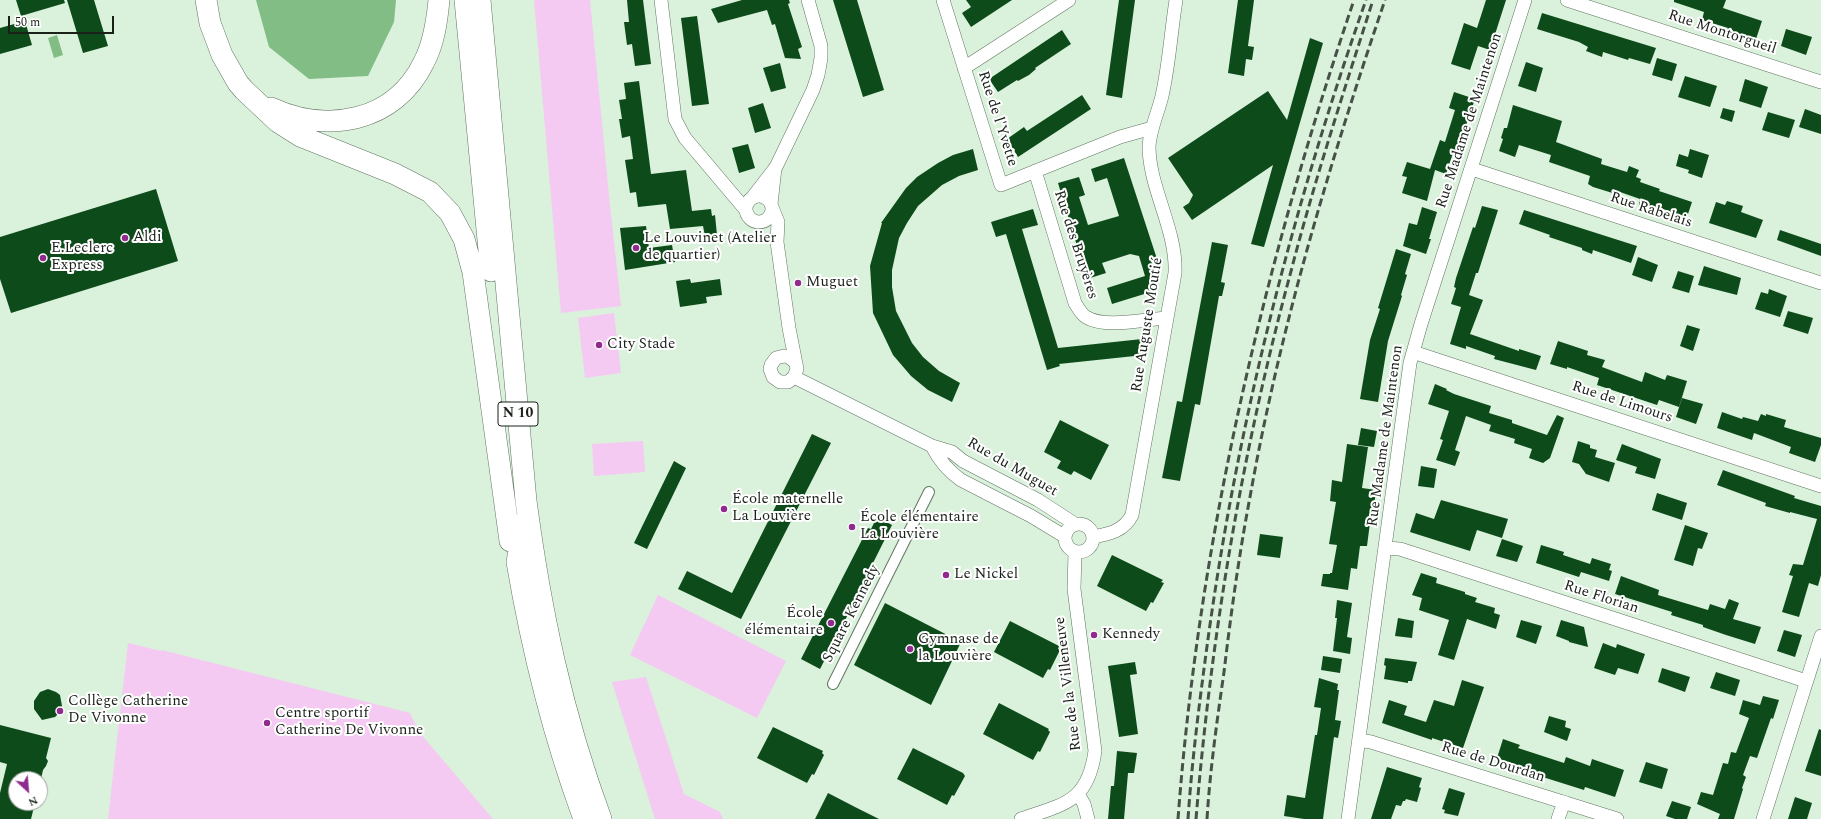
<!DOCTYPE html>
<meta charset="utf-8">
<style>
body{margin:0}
#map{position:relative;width:1821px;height:819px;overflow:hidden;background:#daf1db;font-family:Spectral,serif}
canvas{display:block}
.north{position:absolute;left:8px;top:771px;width:40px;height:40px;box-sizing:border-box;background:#fff;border:1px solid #a3a6a3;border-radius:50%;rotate:154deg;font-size:11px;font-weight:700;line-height:16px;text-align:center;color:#192119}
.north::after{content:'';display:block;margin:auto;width:14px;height:18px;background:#912a8f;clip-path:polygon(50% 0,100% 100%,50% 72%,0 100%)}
.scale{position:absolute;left:8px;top:16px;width:106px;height:18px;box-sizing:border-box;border:2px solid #192119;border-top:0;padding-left:5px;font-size:12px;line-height:14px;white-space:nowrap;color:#192119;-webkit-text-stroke:3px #fff;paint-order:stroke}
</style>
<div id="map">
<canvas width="1821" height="819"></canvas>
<div class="north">N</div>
<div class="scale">50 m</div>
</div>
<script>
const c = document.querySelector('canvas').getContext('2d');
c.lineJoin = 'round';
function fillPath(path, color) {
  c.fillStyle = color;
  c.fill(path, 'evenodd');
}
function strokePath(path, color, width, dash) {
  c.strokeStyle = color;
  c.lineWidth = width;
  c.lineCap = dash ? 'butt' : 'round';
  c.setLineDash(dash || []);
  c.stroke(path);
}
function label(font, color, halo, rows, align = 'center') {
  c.font = font + ' Spectral,serif';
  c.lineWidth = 4;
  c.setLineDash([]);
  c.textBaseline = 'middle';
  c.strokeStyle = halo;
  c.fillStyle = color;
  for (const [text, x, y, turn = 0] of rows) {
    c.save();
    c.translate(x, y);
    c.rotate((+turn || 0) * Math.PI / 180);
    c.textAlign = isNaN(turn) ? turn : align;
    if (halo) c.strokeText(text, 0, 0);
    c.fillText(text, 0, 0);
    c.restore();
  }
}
fillPath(new Path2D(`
 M534,0h56l20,205 11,101 -60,7z
 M614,313l7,60 -36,5 -7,-60z
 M643,441l2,31 -51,4 -2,-32z
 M658,595l128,66 -29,57 -127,-63z
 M128,643l33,8 1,-1 248,63 10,20 73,86h-385z
 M646,677l38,117 36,18 3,7h-68l-43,-137z`), '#f5caf2');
fillPath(new Path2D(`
 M256,0h140l-2,22 -26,54 -59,3 -40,-32z
 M57,35l6,20 -9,3 -6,-20z`), '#81bd85');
fillPath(new Path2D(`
 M16,0h48l1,3 -44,13z
 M67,0h27l14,46 -25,7z
 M627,0h16l8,64 -16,2 -3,-22 -5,1 -3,-23h5z
 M742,0h47l1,3 -2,1 14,43 -4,2 3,10 -16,-1 -10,-34 -3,1 -5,-15 -49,13 -7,-14z
 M833,0h24l27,90 -21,7z
 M966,0h46l-41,27 -9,-14 9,-6z
 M1119,0h16l-13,98 -16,-3z
 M1238,0h16l-6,46 6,1 -2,13 -6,-1 -2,17 -16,-3z
 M1486,0h20l-16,50 -12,-4 -8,24 -19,-6 13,-41 13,5z
 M1674,0h52l-3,8 39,13 -6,18 -13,-4v2l-17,-5 2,-4 -26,-8 2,-8 -30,-10z
 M1542,13l114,35 -6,16 -21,-6 -1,2 -25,-8 -1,5 -16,-6 2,-4 -9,-5 -42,-13z
 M697,16l12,88 -17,2 -11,-88z
 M25,21l7,24 -32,9v-26z
 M1786,29l26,8 -6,18 -25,-9z
 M1062,30l9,14 -36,24 1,1 -7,6 -11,6 -1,-1 -19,12 -9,-13z
 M1310,38l13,5 -59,204 -13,-3 22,-79 -81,55 -9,-13 6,-4 4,-8 -25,-37 100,-67 19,29z
 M1657,58l20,6 -5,17 -20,-6z
 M1526,62l17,6 -7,24 -18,-6z
 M780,63l6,25 -15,4 -8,-24z
 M1685,76l32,10 -7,21 -32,-10z
 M1745,79l23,8 -7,21 -22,-7z
 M639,81l12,93 35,-4 6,41 19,-2 1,7 3,-1 2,20 -12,1 -2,-10 -33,3 -4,-25 -28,3 -2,-15 -6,1 -5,-33 8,-1 -3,-23 -8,2 -3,-19h3l-3,-19 7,-1 -2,-16z
 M1454,92l21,7 -17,50 -2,5 -3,-1 -7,21 -11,-4 -8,31 -25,-8 5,-16 -5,-1 5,-14 23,7 10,-29 5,2 10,-32 -6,-2z
 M1082,95l9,14 -73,48 -11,-18 17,-12 3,4z
 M763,103l8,25 -16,5 -7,-25z
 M1513,105l49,16 -6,21 46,17 -1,5 26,8 2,-6 10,4 -3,7 5,2 -1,3 20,7 -1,2 33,11 -5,15 -33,-11 -1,3 -14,-4 1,-6 -20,-7 -1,3 -26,-8 -5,-3 2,-8 -41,-14 2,-7 -32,-10 -4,12 -16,-6 4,-12 -2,-1 3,-10h3z
 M1723,108l12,3 -3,11 -12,-4z
 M1805,109l16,6v19l-22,-7z
 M1768,112l27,8 -6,18 -27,-8z
 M748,144l7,24 -16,5 -7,-25z
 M973,149l5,21 -19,6 -17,9 -24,21 -11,17 -8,15 -7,32v17l4,24 16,32 11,14 16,14 21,12 -8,19 -24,-12 -17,-14 -18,-21 -20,-42 -3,-47 12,-43h-1l25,-35 11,-11 21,-14 15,-8z
 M1690,149l19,6 -7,23 -14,-5 1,-3 -13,-4 3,-12 9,3z
 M1124,158l33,101 -6,2 8,22 -7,1 2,7 -42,13 -5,-16 38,-12 -6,-20 -9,-2 -28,9 4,10 -19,6 -29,-96 21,-6 6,18 -6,2 9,28 31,-9 -12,-38 -12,4 -4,-13z
 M156,189l22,72 -167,52 -11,-34v-42z
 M1727,201l16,5 -2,6 22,8 -7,18 -47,-15 7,-21 9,3z
 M1482,206l16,4 -20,63h-2l-7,22 14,5 -13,34 49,17v-2l22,7 -5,14 -42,-11 1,-3 -29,-10v3l-16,-5 11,-37 -10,-3 5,-16 -2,-1 2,-9 17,-51 2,1z
 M1422,207l15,5 -8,27h2l-5,15 -23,-8 6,-23 8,2z
 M1033,209l5,16 -16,4 36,119 84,-9 2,16 -85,9 1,2 -13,4 -41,-136 -10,3 -5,-15z
 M1524,210l113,36 -6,17 -38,-13 -1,4 -10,-4v-2l-33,-11 1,-2 -31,-11z
 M646,226l3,22 23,-3 3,17 -50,8 -5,-42z
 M1780,230l41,14v12l-44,-16z
 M1212,242l16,3 -7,37 4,1 -3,13h-3l-19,109 -5,-1 -15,77 -18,-3 15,-77 5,1z
 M1396,249l15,5 -6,20 2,1 -6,20 1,1 -14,45 -10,61 -18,-3 10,-59 10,-31 -2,-1z
 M1638,257l20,8 -6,17 -20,-7z
 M1704,266l37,12 -4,17 -39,-10z
 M1678,271l16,5 -5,17 -17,-5z
 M690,279l1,4 29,-4 2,16 -16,2 1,6 -27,4 -4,-26z
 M1769,289l18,7 -7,21 -25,-8 6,-17 7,2z
 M1788,311l25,7 -5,16 -25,-8z
 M1687,325l13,4 -7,22 -13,-5z
 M1558,341l30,10 -1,4 18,5 -3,7 40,15 3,-10 20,8 2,-5 20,6 -8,26 -20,-7 -2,5 -60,-20 2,-7 -32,-11v2l-17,-5z
 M1435,384l12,5 -1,1 8,4 37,12 -2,7 23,7v3l35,12 10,-20 7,3 -14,40 -7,5 -14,-5 3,-9 -18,-6 1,-4 -26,-8 2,-6 -25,-9 -11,34 5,2 -5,14 -19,-6 7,-20 -3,-1 9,-28 -21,-7z
 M1682,398l21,6 -7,20 -20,-7z
 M1722,412l20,7 1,-2 15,4 3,-7 5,2v-2l20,6 -2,7 37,11v7l-6,17 -26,-9 2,-6 -37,-14 -2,7 -35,-12z
 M1060,420l49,25 -18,35 -17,-9 -3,4 -14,-7 4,-7 -17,-9z
 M1361,428l16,3 -3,16 -16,-2z
 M812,434l19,9 -90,176 -63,-30 9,-18 45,22z
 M1578,441l12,4v3l7,2 -2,7 20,6 -6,19 -23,-8 -7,-10 -7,-2z
 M1347,444l21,3 -6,41 14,2 -2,17h-2l-5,39h-7l-3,23 -6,-1 -3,22 -27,-4 2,-12h7v-1h2l5,-28 -8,-1 7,-42 -6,-1 2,-21 10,2z
 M1622,444l39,15 -6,20 -20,-6 2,-6 -21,-7z
 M674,461l12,7 -39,81 -13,-6z
 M1421,466l16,3 -3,19 -16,-2z
 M1723,470l72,26 -1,2 27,8v69l-3,11 -9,-3 -10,34 -17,-5 11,-36 -4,-1 4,-11 10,1 14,-46 -27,-7v1l-25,-7 1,-3 -49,-18z
 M1657,493l30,10 -5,17 -30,-10z
 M1441,500l67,19 -6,19 -25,-8 -7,21 -60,-19 6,-19 18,6z
 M877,517l15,8 -20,40 7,4 -11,21 -6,-3 -42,82 -19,-10 67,-131 3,1z
 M1685,525l23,8 -6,16 -4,-1 -5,18 -19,-6z
 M1260,534l23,3 -3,21 -23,-3z
 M1502,539l21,7 -6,16 -21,-6z
 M1541,545l23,7 -1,3 27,9 2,-6 19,6 -2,6 3,1 -3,10 -28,-9 -2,5 -43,-14z
 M1112,555l51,25 -2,2 3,1 -11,20 -2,-1 -5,9 -49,-25z
 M1421,573l16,5 -1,5 29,9v2l12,4 -2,4 20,6 -1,5 6,2 -4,14 -29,-10 -13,41 -16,-5 11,-35 -30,-10 3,-12 -10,-3z
 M1621,576l38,14 -1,5 50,15 2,-6 15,5 4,-10 10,4 -6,16 28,8 -6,17 -29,-9 -23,-8v-2l-32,-10 1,-3 -57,-18z
 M1337,600l15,3 -5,34 5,1 -2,16 -17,-3 4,-33h-2z
 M885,603l76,39 -30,63 -77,-40z
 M1398,618l16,3 -2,17 -17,-2z
 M1521,620l21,6 -6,18 -20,-7z
 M1561,620l23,7 4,20 -19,-5v-1l-13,-5z
 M1010,621l49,25 -1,3 2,1 -10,20 -2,-1 -5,9 -49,-26z
 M1784,630l18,5 -7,22 -18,-6z
 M1603,643l13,5 1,-4 28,10 -7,20 -20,-6 -3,7 -21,-7z
 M1323,656l19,3 -2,14 -19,-3z
 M1385,658l32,4 -5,19h-4v2l-24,-4 2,-13 -2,-1z
 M1135,662l2,12 -7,1 8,59 -19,3 -11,-71z
 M1662,668l28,9 -5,15 -27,-10z
 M1716,672l24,8 -5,16 -25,-8z
 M1319,678l19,6 -1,6h2l-4,30 6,1 -3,17 -4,-1 -11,82h-19l-20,-3 3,-21 18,3 10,-63h2l4,-27 -7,-1z
 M1462,680l22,7 -21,61 -31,-10v2l-50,-17 7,-23 18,6 -3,9 22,7 8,-22 20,6z
 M48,689l8,3 4,3 2,11 -1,5 -6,6 -13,3 -8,-11v-8l6,-9z
 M1763,696l16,4 -6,19 -2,-1 -14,40 -7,-2 -7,19 3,2 -4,11 1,1 -9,30h-16l2,-5 -23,-10 4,-12 12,3 10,-32 5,1 3,-12 5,1 13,-35 -10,-4 4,-14 17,5z
 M999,703l50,26 -1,1 2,2 -10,20 -2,-1 -5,9 -50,-26z
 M1549,716l17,5 -1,6 6,2 -4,12 -23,-9z
 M0,725l51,13 -5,20 2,3 -2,5 -3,4 -2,9h-25v24h19l-4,16h-31v-26l7,-29 -7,-2z
 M773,727l50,24 -1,2 2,2 -10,20 -2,-1 -5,9 -50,-25z
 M1819,729l2,1v46l-16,-5z
 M1503,739l17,6 -2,3 46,15 2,-6 24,9 2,-7 32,11 -9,27 -30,-10 -1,3 -54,-17 1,-3 -34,-12z
 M913,748l50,25 2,3 -11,20 -2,-1 -5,10 -50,-26z
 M1117,751l20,2 -3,20h-6l-4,46h-16l3,-33h3z
 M1646,762l22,7 -6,20 -23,-7z
 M1387,767l35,11 -3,9 2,1 -4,14 -11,-3 -1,2h-2l-2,5 -5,-1 -5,14h-20z
 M1449,788l16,5 -7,23 -14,-3 1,-3 -3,-1z
 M828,793l27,14 24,12h-64z
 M1795,797l17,6 -5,16h-19z
 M1672,801l19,6 -4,12h-12l-9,-3z`), '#0d4c1a');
const pedestrian = new Path2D(`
 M833,684l96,-192`);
const minor = new Path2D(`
 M661,0l14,119 10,19 60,71
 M943,0l58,185 119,-48 32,-9
 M1567,0l254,82
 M964,68l105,-68
 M1472,169l349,114
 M1035,171l40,132c3,5 6,11 11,14 19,12 59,2 81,1
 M746 209a13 13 0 1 1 26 0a13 13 0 1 1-26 0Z
 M752,198l24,-31 37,-77 5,-15 3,-17v-12l-13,-46
 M771,204l4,-36
 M772,207l6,15 -1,20 12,86 8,41 -3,8 -6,5h-8l-7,-5 -3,-8 1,-4 5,-7 8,-2 5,1 6,5
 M1413,352l408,134
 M794,377l138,69 20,6 11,9 75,39 37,24
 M932,446c7,14 16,25 29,34l70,36 33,20
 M1065 538a14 14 0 1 1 28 0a14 14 0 1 1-28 0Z
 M1093,537c16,-3 31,-6 39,-22l43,-242c2,-43 -26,-85 -26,-127 1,-17 9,-33 13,-50 7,-31 9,-64 14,-96
 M1386,548l14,1 406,132
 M1359,740l12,2 246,77
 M1078,794l6,10 4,15
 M1021,819c44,-15 67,-17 74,-68l-21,-162 1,-37
 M1348,819l62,-456 11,-39 104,-324
 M1558,819l6,-17
 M1763,819l58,-183`);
const primary = new Path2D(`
 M206,0l4,23 12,32 16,28 6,7 34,32 22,14 95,38 35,18 20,21 14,26 9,33 37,269
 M465,0l26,271
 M480,0l46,501c15,112 36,212 75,318
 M271,108c57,26 124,14 153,-46 10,-19 13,-41 15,-62
 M516,525l3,26 -2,11c15,88 36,173 67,257`);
strokePath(pedestrian, '#607460', 12);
strokePath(minor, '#607460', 14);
strokePath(primary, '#607460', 22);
strokePath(pedestrian, '#fff', 10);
strokePath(minor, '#fff', 13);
strokePath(primary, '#fff', 21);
strokePath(new Path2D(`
 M1178,819c21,-280 86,-554 176,-819
 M1188,819c4,-60 12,-121 20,-180 30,-218 85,-432 158,-639
 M1196,819c15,-183 46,-367 94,-544 24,-93 54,-184 83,-275
 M1207,819c3,-49 10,-98 17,-147 7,-59 15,-117 26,-175 30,-169 80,-335 135,-497`), '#465247', 3, [8, 4]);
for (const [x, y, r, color] of [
 [125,238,4,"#912a8f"],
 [636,248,4,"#912a8f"],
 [43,258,4,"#912a8f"],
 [798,283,4,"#912a8f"],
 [599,345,4,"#912a8f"],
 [724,509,4,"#912a8f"],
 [852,527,4,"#912a8f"],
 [946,575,4,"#912a8f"],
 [831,623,4,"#912a8f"],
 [1094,635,4,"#912a8f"],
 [910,649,4,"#912a8f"],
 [60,711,4,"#912a8f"],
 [267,723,4,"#912a8f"]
]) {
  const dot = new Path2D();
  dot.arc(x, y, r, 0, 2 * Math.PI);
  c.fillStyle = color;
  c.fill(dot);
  strokePath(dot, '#fff', 1.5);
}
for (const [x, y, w] of [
 [518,414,40]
]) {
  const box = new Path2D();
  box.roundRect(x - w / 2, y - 12, w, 24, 3);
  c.fillStyle = '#fff';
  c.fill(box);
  strokePath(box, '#192119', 1);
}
label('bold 14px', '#192119', null, [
 ["N 10",518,414]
]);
label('15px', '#192119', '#fff', [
 ["Rue Montorgueil",1722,33,18],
 ["Rue de l'Yvette",997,119,72],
 ["Rue Madame de Maintenon",1470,121,-72],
 ["Rue Rabelais",1651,211,18],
 ["Rue des Bruyères",1075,245,72],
 ["Rue Auguste Moutié",1148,325,-81],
 ["Rue de Limours",1622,403,18],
 ["Rue Madame de Maintenon",1386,436,-82],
 ["Rue du Muguet",1012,468,30],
 ["Rue Florian",1601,598,18],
 ["Square Kennedy",852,614,-63],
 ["Rue de la Villeneuve",1069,684,-97],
 ["Rue de Dourdan",1493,763,17]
]);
label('15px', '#192119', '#fff', [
 ["Aldi",133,238],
 ["Le Louvinet (Atelier",644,239],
 ["de quartier)",644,256],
 ["E.Leclerc",51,249],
 ["Express",51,266],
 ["Muguet",806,283],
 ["City Stade",607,345],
 ["École maternelle",732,500],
 ["La Louvière",732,517],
 ["École élémentaire",860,518],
 ["La Louvière",860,535],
 ["Le Nickel",954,575],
 ["École",823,614,"right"],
 ["élémentaire",823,631,"right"],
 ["Kennedy",1102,635],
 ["Gymnase de",918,640],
 ["la Louvière",918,657],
 ["Collège Catherine",68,702],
 ["De Vivonne",68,719],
 ["Centre sportif",275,714],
 ["Catherine De Vivonne",275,731]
], 'left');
</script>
